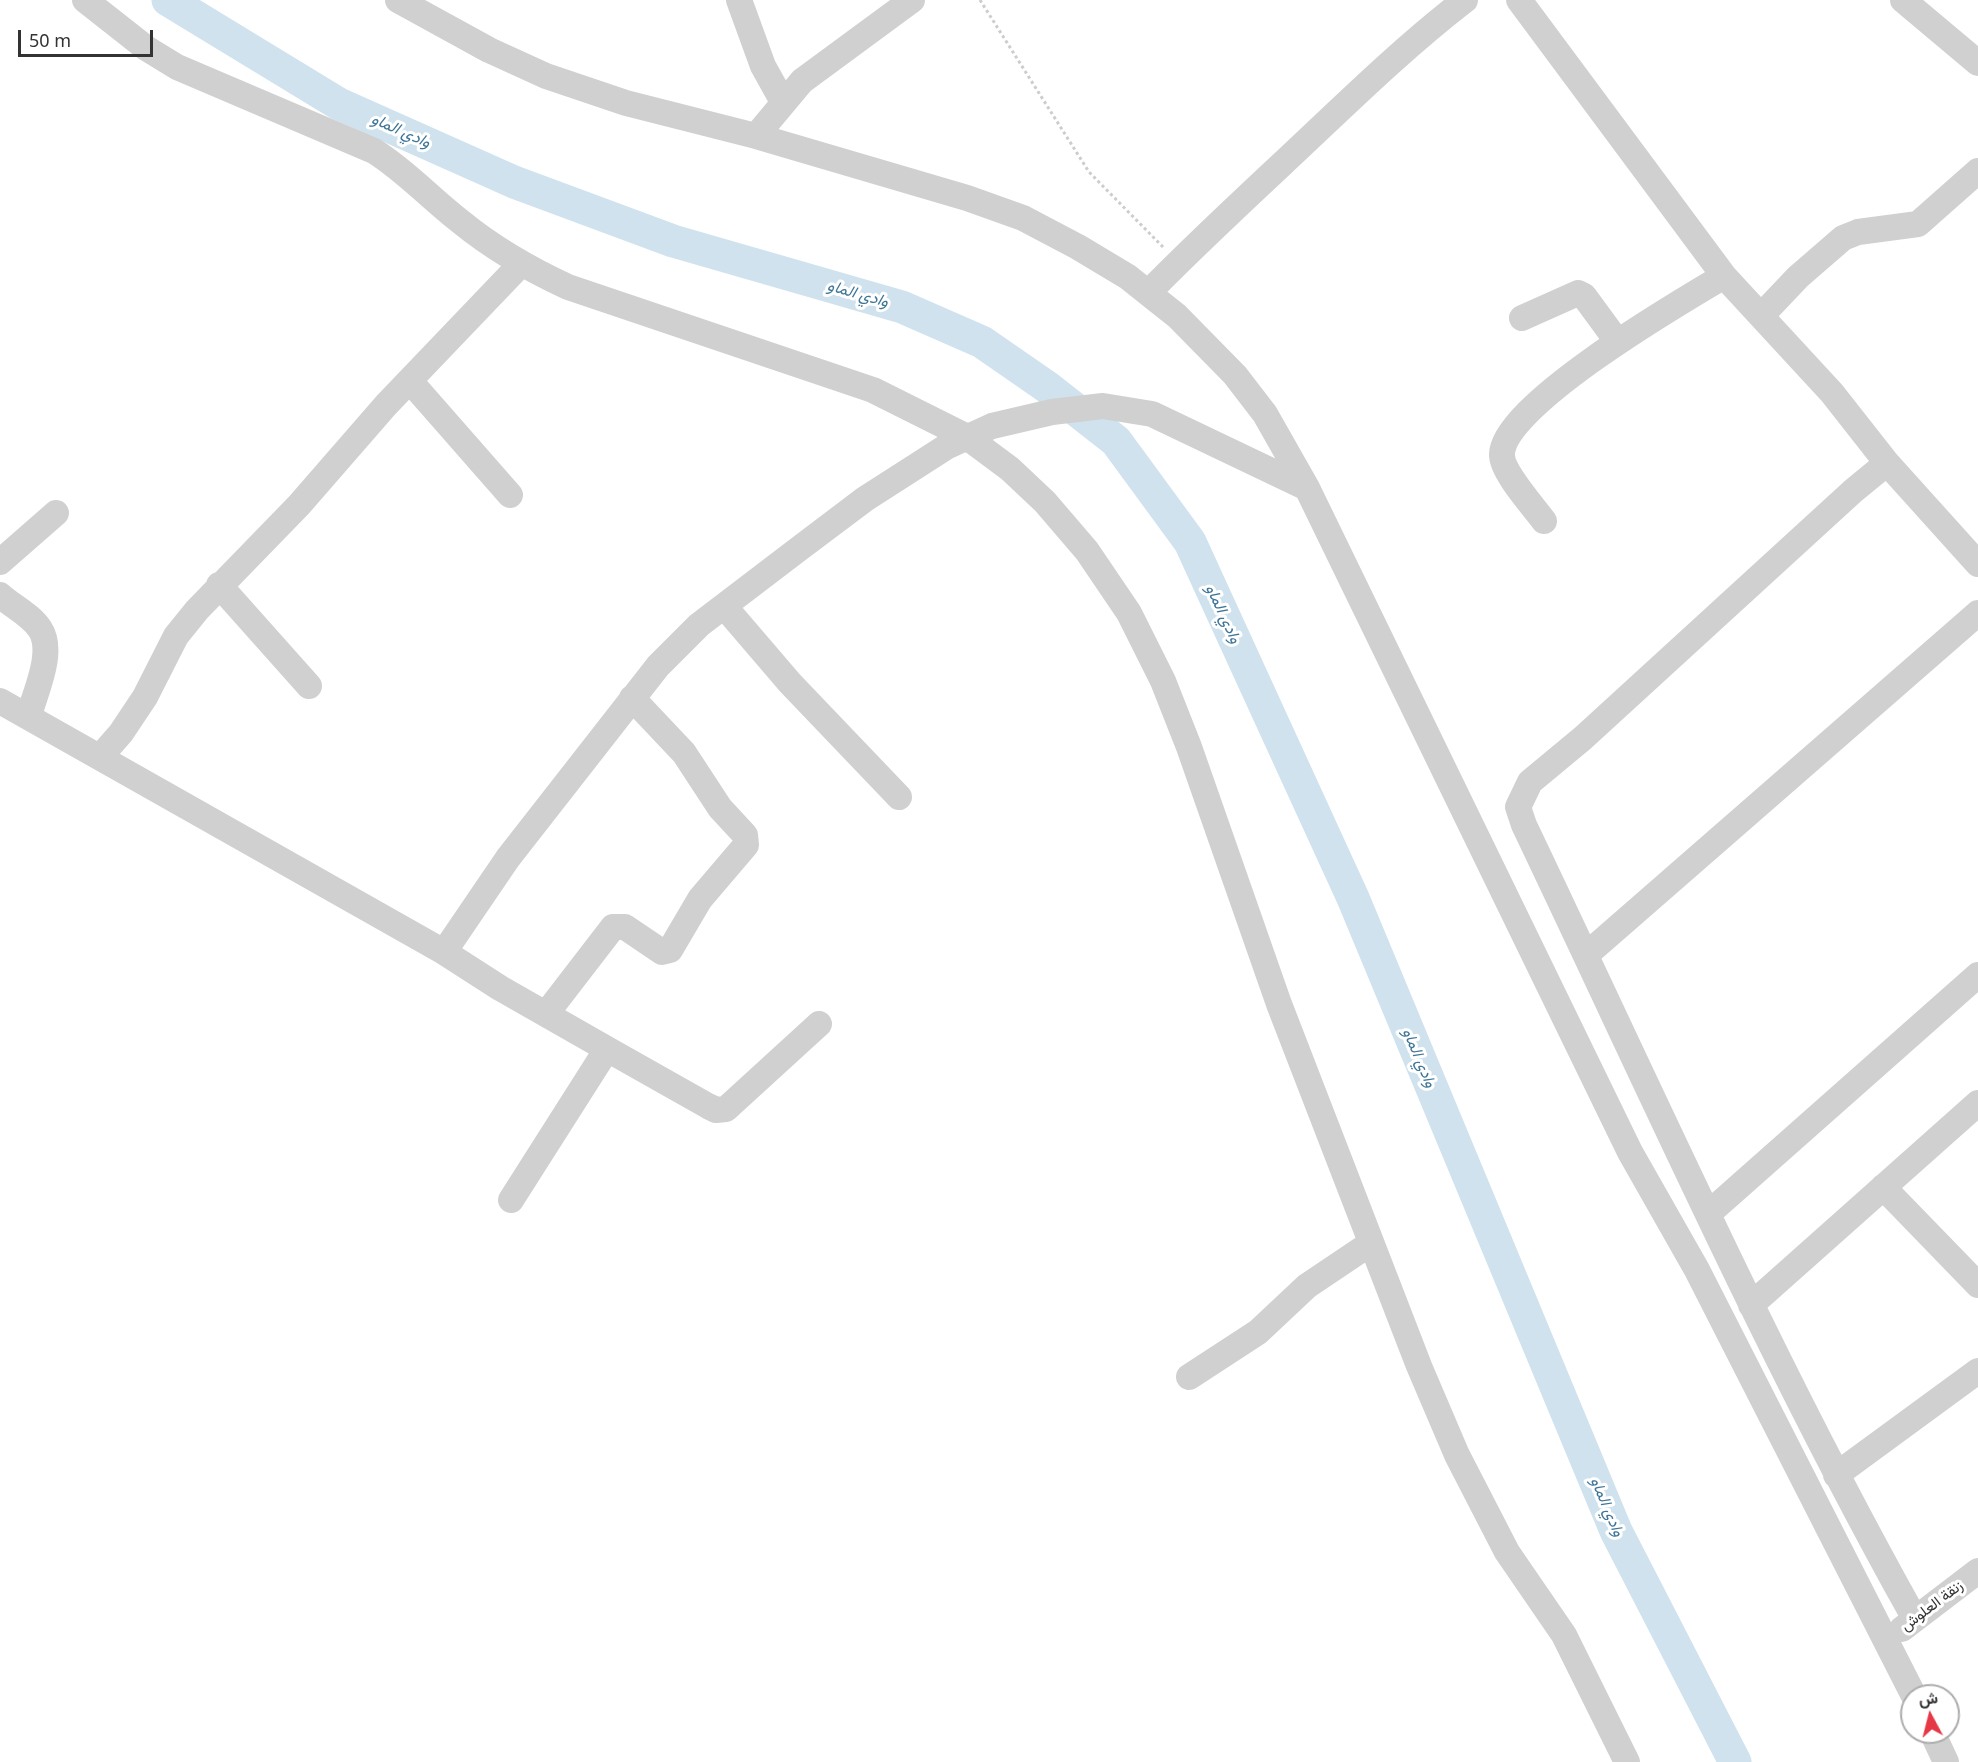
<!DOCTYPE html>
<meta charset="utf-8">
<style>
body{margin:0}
#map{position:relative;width:1978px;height:1762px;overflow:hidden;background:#fff;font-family:"Noto Sans",Vazirmatn,sans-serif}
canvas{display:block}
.north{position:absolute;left:1900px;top:1684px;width:60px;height:60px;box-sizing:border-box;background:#fff;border:2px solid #adadad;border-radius:50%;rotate:353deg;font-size:16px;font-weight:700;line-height:24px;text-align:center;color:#333}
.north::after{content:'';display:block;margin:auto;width:21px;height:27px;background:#e63946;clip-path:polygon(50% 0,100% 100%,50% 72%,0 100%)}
.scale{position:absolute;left:18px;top:30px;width:135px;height:27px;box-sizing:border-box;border:3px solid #333;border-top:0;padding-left:8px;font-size:18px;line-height:21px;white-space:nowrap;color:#333;-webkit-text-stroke:4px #fff;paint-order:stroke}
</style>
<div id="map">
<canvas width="1978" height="1762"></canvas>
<div class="north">ش</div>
<div class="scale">50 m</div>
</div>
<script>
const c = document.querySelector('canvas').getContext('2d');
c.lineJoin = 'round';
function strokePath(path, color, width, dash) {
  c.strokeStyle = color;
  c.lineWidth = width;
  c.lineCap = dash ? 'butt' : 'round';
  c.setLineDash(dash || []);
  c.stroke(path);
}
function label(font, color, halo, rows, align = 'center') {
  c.font = font + ' "Noto Sans",Vazirmatn,sans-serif';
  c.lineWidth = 6;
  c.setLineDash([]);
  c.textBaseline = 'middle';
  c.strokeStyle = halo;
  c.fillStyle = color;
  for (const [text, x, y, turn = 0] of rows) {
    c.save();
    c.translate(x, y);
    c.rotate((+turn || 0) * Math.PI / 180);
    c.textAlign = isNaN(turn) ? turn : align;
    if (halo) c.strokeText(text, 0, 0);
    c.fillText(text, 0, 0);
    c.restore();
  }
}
strokePath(new Path2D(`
 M168,0l171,104 175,78 159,59 229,66 80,35 65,45 69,54 74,101 163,356 263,633 119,231`), '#cfe2ee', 33);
strokePath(new Path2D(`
 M980,0l109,172 75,76`), '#cdcdcd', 3, [3, 3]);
strokePath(new Path2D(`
 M85,0l61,48 31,19 197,84c32,20 57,48 87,71 33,27 68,47 107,65l305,103 94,47 43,32 35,33 42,49 42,62 34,68 26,66 90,257 140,362 38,89 50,97 57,83 63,127
 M398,0l91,50 57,26 80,27 130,33 211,62 56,20 55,29 50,30 20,16 29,23 58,59 30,39 42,74 323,664 67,118 217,426
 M739,0l24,66 20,36
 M1519,0l205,276 108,117 55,70
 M1903,0l75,63
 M756,136l46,-55 110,-81
 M1148,293c43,-44 88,-86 133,-128 60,-56 118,-114 184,-165
 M1761,316l37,-39 45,-39 15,-6 60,-8 60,-53
 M1522,318l56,-25 6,3 33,45
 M410,381l100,114
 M1544,521c-11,-15 -42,-49 -42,-66 -1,-49 180,-154 222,-179
 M0,562l56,-49
 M219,585l90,101
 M0,595c12,11 31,20 40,34 15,23 -5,63 -11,87
 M724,606l66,77 109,114
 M0,701l444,251
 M100,757l21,-24 24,-36 31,-61 21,-26 102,-105 87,-100 134,-140
 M1586,955l392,-342
 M546,1014l67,-87h12l37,25 8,-2 30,-51 46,-54 -1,-10 -25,-27 -36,-55 -52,-55
 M607,1049l101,57 8,4 10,-1 93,-85
 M1883,1187l95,98
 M511,1200l96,-151 -107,-61 -56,-36 64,-94 150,-192 41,-41 101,-77 65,-49 81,-52 46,-21 60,-14 51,-6 49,8 155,74
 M1709,1213l269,-238
 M1751,1305l227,-202
 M1189,1377l69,-45 49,-46 64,-43
 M1836,1475l142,-104
 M1915,1619c-144,-257 -264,-528 -391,-794l-6,-18 12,-25 53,-44 270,-247 34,-28 91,101
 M1902,1629l76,-58
 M1932,1732l14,30`), '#d0d0d0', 26);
label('15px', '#333', '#fff', [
 ["زنقة العلوش",1932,1606,-37]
]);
label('italic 16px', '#3f7597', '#fff', [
 ["وادي الماو",401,131,24],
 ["وادي الماو",858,294,16],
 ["وادي الماو",1223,614,65],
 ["وادي الماو",1419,1058,67],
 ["وادي الماو",1607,1507,67]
]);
</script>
